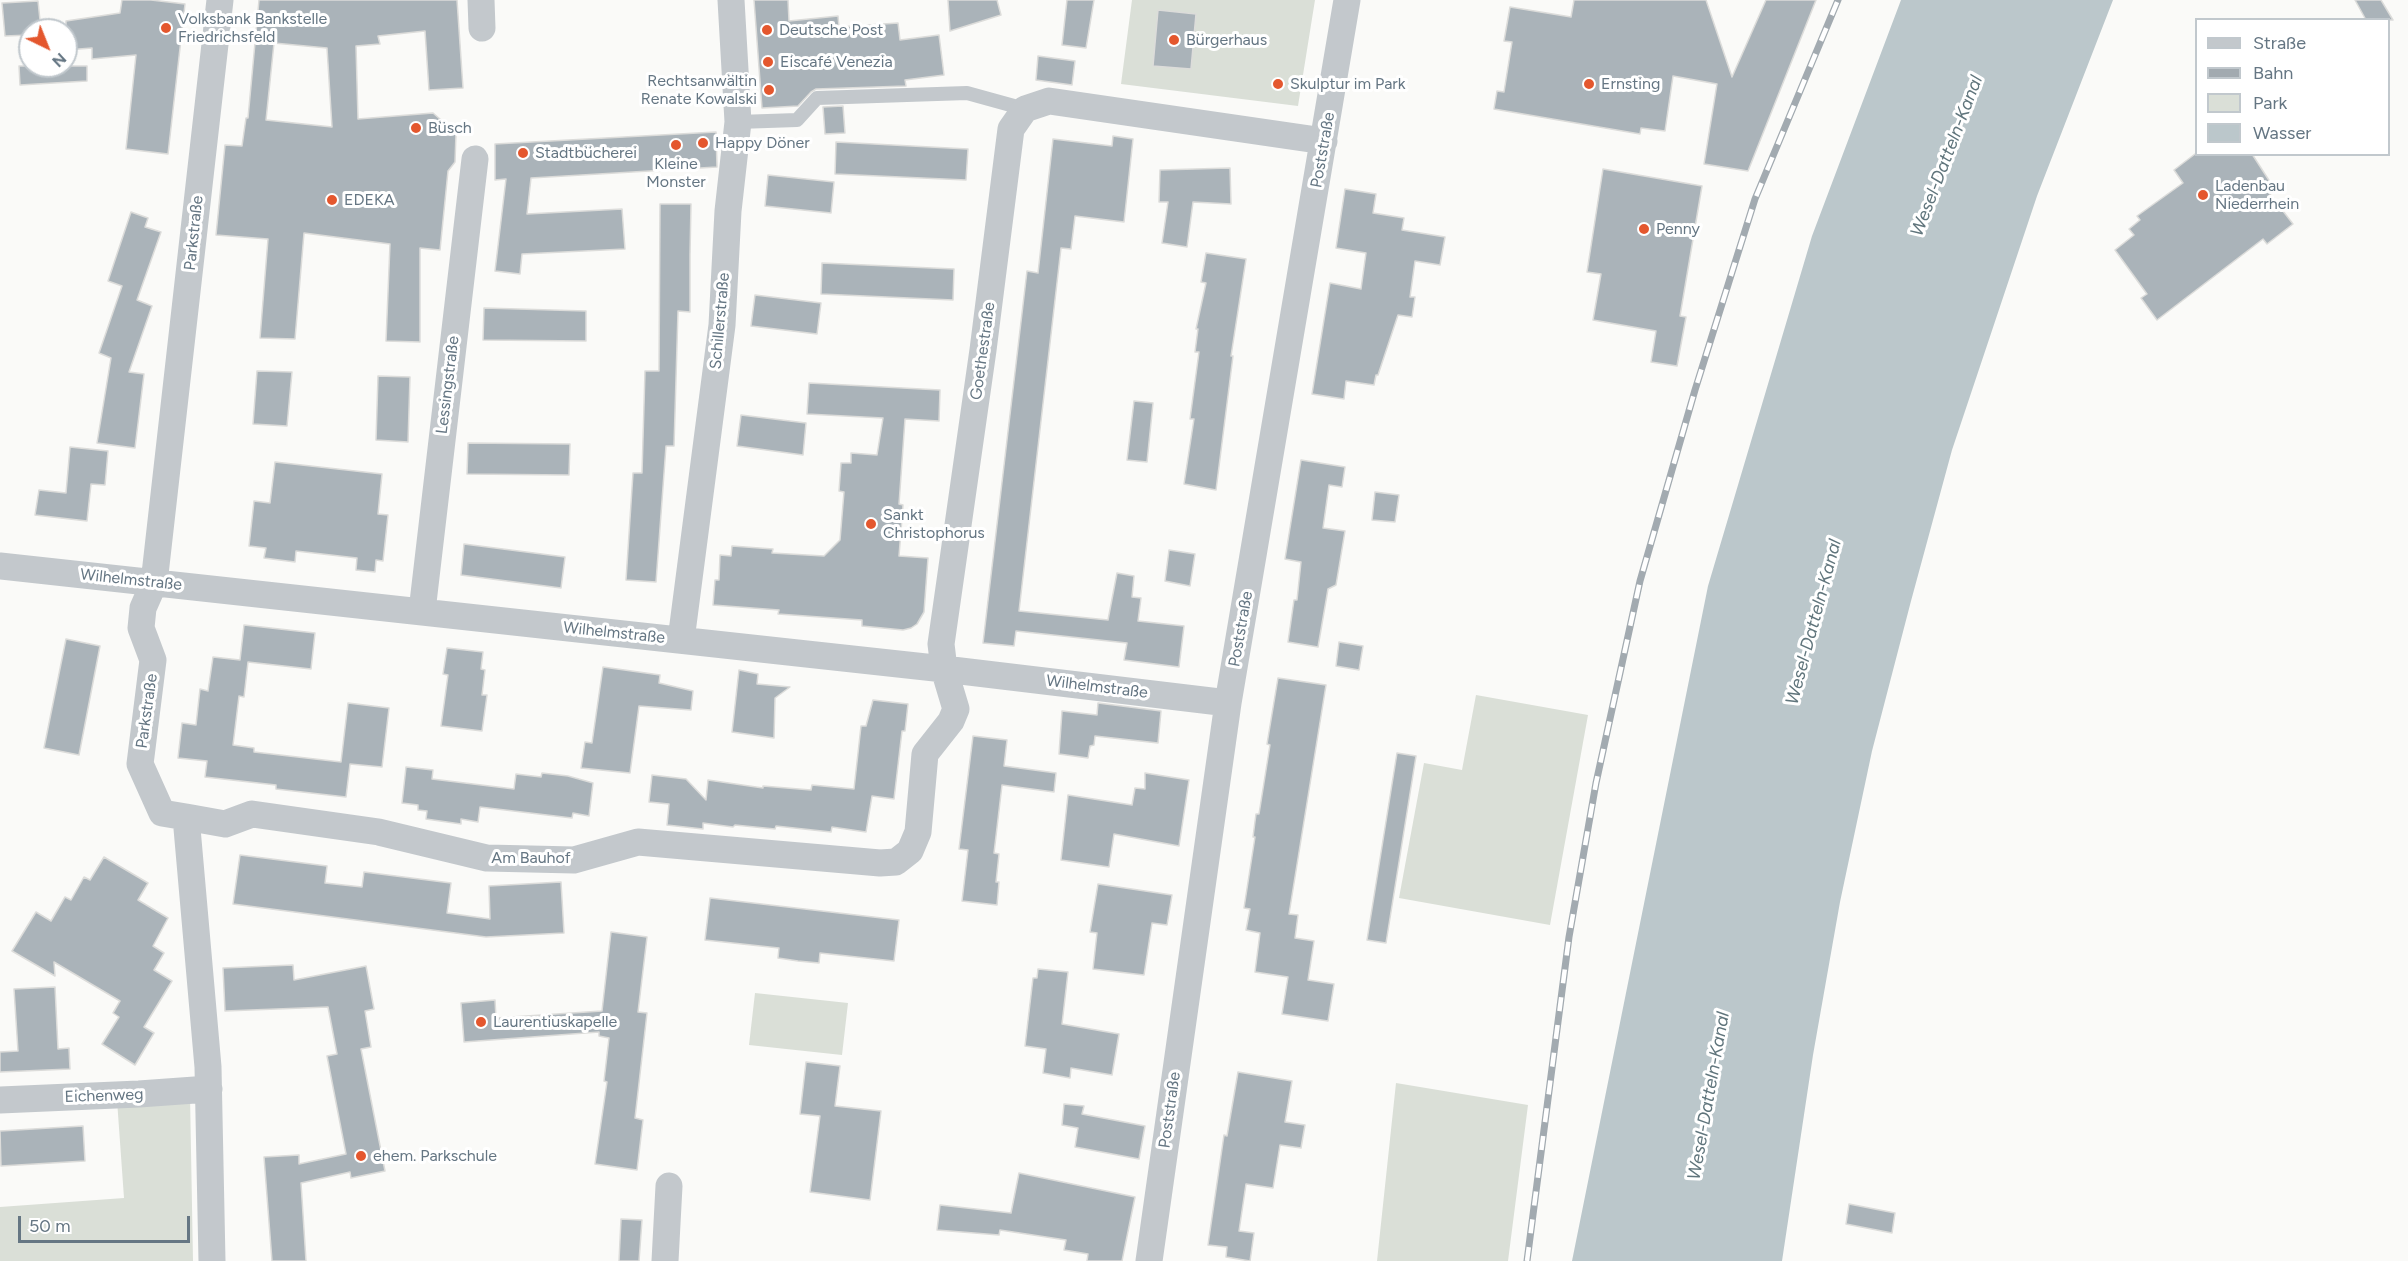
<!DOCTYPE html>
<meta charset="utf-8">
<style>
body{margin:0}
#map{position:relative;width:2408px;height:1261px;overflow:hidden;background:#fafaf8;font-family:Figtree,sans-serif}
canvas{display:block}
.legend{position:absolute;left:2195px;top:18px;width:195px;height:138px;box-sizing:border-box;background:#fff;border:2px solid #c1c8cd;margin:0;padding:8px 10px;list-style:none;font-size:18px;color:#657683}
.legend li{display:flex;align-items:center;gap:12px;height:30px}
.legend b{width:30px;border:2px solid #c1c8cd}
.north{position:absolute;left:18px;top:18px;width:60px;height:60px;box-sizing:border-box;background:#fff;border:2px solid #c1c8cd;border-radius:50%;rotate:137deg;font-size:16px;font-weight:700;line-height:24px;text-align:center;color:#657683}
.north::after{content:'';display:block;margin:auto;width:21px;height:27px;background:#e4572e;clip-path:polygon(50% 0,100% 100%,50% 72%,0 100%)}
.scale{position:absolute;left:18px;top:1216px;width:172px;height:27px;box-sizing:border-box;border:3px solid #657683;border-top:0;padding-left:8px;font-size:18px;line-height:21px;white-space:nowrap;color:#657683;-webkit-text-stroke:4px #fff;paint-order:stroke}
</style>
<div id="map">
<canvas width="2408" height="1261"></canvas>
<ul class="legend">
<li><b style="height:8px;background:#c3c8cc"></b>Straße</li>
<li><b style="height:8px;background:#a2aab0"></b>Bahn</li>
<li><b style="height:16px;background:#dadfd7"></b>Park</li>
<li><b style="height:16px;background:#bbc7cb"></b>Wasser</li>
</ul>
<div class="north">N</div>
<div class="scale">50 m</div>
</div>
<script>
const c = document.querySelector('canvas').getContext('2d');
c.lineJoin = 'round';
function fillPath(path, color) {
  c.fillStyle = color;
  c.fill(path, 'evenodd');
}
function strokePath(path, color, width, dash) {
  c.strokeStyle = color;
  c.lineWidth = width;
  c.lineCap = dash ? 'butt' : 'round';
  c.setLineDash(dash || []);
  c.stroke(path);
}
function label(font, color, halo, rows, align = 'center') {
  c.font = font + ' Figtree,sans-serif';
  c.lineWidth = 6;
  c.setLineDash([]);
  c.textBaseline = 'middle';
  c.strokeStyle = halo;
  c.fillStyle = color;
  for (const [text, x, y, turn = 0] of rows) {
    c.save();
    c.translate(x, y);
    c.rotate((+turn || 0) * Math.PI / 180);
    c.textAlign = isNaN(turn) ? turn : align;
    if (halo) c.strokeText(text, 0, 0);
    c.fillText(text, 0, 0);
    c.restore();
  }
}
fillPath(new Path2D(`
 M1132,0h183l-17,106 -177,-22z
 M1476,695l112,20 -38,210 -151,-27 25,-135 38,7z
 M755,993l93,10 -6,52 -93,-10z
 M1396,1083l132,22 -20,156h-131z
 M190,1095l3,166h-193v-54l124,-9 -7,-98z`), '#dadfd7');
fillPath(new Path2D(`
 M1901,0h212l-76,196 -85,254 -41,151 -39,150 -32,151 -27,153 -31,206h-210l136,-675 104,-350z`), '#bbc7cb');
const building = new Path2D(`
 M122,0h29l34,4 -17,150 -42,-5 10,-94 -44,4v-11l-26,2v-29l54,-8z
 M259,0h198l6,88 -34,2 -4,-59 -47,5 2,8 -24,2 2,73 75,-6 23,20 -1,29 -7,9 -8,79 -20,-2v94l-34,-1 4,-97 -86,-11 -9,106 -35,-1 8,-99 -52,-4 9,-90 17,1 4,-28h2zM274,43l53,5 5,79 -66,-7z
 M754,0h34l1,21 49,-5 1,11 59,-4 2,17 39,-5 5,40 -39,5 1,6 -90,3 -5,3 -13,14 -36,2z
 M948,0h49l4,15 -51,16z
 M1067,0h27l-8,48 -24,-3z
 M1574,0h132l26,77 34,-77h50l-68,171 -44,-7 13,-80 -44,-8 -8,55 -24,-3 -1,6 -146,-25 3,-18 7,1 8,-50 -8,-1 6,-34 61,10z
 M2355,0h26l12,20h-27z
 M38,1l3,29h-11v5l-25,1 -3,-33z
 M1158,10l38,4 -5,55 -38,-3z
 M1038,56l37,5 -3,24 -36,-5z
 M19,66h68v15l-67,4z
 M843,106l2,27 -20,1 -2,-27z
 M716,132l1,35 -186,11 -4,36 95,-5 3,40 -103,5 -2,20 -25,-3 11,-92 -11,1v-36z
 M1113,136l20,3 -9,83 -49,-6 -4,33 -10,-1 -42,363 89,9 9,-47 17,3 -2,21 9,1 -3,23 46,5 -5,41 -55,-7 3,-17 -111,-12 -2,15 -31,-3 44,-372 11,2 15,-134 59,7z
 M836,142l132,7 -2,31 -131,-6z
 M2195,154h57l20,31 -6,4 27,35 -26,20 -4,-5 -106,81 -16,-22 6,-4 -32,-44 19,-15 -5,-6 11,-9 -3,-4 46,-33 -9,-13z
 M1230,168l1,36 -38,-2 -6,45 -25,-4 6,-41h-9l1,-32z
 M1603,169l99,17 -22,130 6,1 -9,49 -26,-4 5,-31 -63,-11 8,-46 -14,-2z
 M768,175l66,7 -3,31 -66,-7z
 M1345,189l31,5 -3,19 31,5 -2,12 43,7 -5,28 -25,-4 -5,36h5l-3,20 -14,-2 -20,60h-2l-2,10 -28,-4 -2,18 -32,-5 18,-111 31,6 5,-36 -30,-5z
 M660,204h31l-1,51v57l-12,-1 -4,135h-8l-10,136 -30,-2 7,-107h9l3,-102h14z
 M131,212l17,6 -3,9 16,5 -24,68 15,6 -23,66 15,2 -9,74 -38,-5 14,-85 -12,-5 23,-67 -14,-5z
 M1206,253l40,6 -15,97h2l-17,134 -32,-6 10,-65h-4l9,-67h-4l3,-23h-2l10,-46 -5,-1z
 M822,263l132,6 -1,31 -132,-6z
 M755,295l66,8 -4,31 -66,-8z
 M484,308l102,3v30l-103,-1z
 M257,371l35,1 -5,54 -34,-2z
 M378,376l32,1 -2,65 -32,-2z
 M809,383l131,7 -1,31 -34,-2 -6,85 4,1 -4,51 29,2 -4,54 -7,12 -6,4 -8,2 -41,-4v-6l-84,-6 1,-4 -66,-5 2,-25h4l1,-25 11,1 1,-10 41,3 -1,4 52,3 16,-16 4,-48 -5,-1 2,-28h10v-10l26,2 6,-37 -76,-4z
 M1134,401l19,2 -6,59 -20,-2z
 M741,415l65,8 -3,32 -66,-9z
 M468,443l102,1 -1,31 -102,-1z
 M70,447l38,4 -3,34 -14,-1 -4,37 -52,-6 4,-25 27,3z
 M1301,460l44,7 -3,20 -13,-2 -6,43 22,3 -9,54 -8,4 -10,58 -30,-5 6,-42h3l4,-38 -16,-3z
 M275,462l107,12 -4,40 10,1 -5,46 -7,-1 -1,12 -19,-2 1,-12 -61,-7 -1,11 -31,-4 2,-10 -17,-2 5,-45 16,2z
 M1375,492l24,3 -4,27 -23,-2z
 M464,544l101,13 -4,31 -100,-13z
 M1169,550l26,4 -5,32 -25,-5z
 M244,625l71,8 -4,36 -63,-7 -4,35 -5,-1 -6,49 21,3v4l87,10 7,-59 41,5 -7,59 -32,-3 -4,33 -70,-8v-4l-71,-8 2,-16 -29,-3 4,-35 14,2 4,-36 8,2 5,-34 27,3z
 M66,639l34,7 -21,109 -35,-7z
 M1339,642l24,4 -4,24 -23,-4z
 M447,648l36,4 -2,17 4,1 -3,25h5l-5,36 -41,-5 7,-51 -5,-1z
 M603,667l57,8 -1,8 34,8 -2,19 -52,-4 -9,67 -49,-5 4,-26 7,1z
 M739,670l19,4 -1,10 33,3 -15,11 -1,40 -42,-6z
 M1278,678l48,7 -37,229 9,1 -3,23 19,3 -6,39 26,4 -6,37 -46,-7 6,-37 -33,-5 5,-39 -14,-3 4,-21 -6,-1 11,-71h-2l3,-23h3l11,-69 -3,-1z
 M873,700l35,4 -3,27h-3l-8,68 -22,-3 -6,36 -34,-5 -1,5 -55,-6 -1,3 -40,-4 -2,2 -30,-4v6l-36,-4 2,-21 -20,-2 3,-27 34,4 20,21 2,-20 55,8v-2l48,4 1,-5 42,4 7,-63h5z
 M1098,703l63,8 -3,32 -63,-7 -1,9 -4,1 -2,12 -29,-4 3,-43 35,4z
 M973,736l34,4 -3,26 52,7 -2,19 -52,-7 -8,68 5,1 -3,28h3l-2,23 -35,-4 6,-51 -9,-1z
 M1397,753l19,3 -30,187 -19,-3z
 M406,767l27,3 -1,9 82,10 2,-15 25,3 1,-4 26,3 25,7 -4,33 -16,-3 -1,5 -92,-11 -2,15 -17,-3v5l-35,-5 1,-8 -9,-1v-5l-16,-2z
 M1145,773l44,7 -10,66 -65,-12 -5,33 -48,-7 7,-65 64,10 3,-17 10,1z
 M240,855l87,11 -2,17 37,4 2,-15 87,11 -4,30 43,6 -1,-33 72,-4 3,51 -78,4 -253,-33z
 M104,857l44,26 -10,17 30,18 -15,28 11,7 -10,17 18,11 -28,46 10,6 -19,32 -33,-21 17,-27 -6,-4 7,-12 -66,-39 1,14 -43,-25 24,-39 15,9 14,-24 6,3 13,-23 6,3z
 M1098,884l74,11 -5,30 -15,-2 -8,52 -51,-6 4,-36 -7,-1z
 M710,898l189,22 -5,41 -74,-8 -1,10 -21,-2 -20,-3 1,-10 -74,-8z
 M611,932l36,5 -9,75 9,1 -12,105 8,2 -6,50 -42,-6 12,-82 -3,-1 5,-43 -10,-2v-4l-135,10 -3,-39 34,-3 1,18 106,-7z
 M293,965l1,15 72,-14 8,43 -9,2 6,36 -10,2 24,122 -34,7 -1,-6 -49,11 5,78h-34l-8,-104 35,-2v9l47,-10 -19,-98 10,-2 -9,-47 -103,4 -2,-43z
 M1038,969l30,3 -6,52 57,10 -7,41 -41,-7 -1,10 -27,-5 3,-24 -21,-3 8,-68h4z
 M55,987l3,62 11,-1 1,21 -70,3v-20l18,-1 -4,-62z
 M806,1062l34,4 -5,40 46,5 -11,89 -60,-8 10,-76 -20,-2z
 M1238,1072l54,9 -7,41 20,3 -4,23 -21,-3 -7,43 -27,-4 -7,47 15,2 -4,28 -24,-4 1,-10 -19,-2 16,-110 3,1z
 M1064,1104l20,2 -2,8 63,12 -6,33 -64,-12 3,-19 -16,-3z
 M83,1126l2,35 -84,5 -1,-35z
 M1019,1173l116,24 -13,64h-35l1,-7 -24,-4 2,-10 -66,-10 -1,5 -62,-5 3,-25 71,8z
 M1849,1204l46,9 -3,20 -46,-9z
 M621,1219l21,1 -3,41h-20z`);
fillPath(building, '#aab3b9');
strokePath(building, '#dcdcda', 1.5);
strokePath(new Path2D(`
 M738,122l59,-2 20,-22 150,-5 58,16`), '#c3c8cc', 14);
strokePath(new Path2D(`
 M481,0l1,28
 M0,566l944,103 284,34
 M422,611l53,-452
 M681,640l41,-315 6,-114 10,-89 -7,-122
 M186,817l39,7 27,-10 127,18 108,26 87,2 64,-18 242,21 16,-1 14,-11 8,-19 7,-78 26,-33 5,-12 -12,-40 -3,-25 42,-294 28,-221 14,-20 24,-8 275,40
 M0,1100l139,-6 70,-5
 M212,1261l-4,-194 -22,-250 -24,-4 -22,-49 13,-104 -12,-32 2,-20 11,-25 66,-583
 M665,1261l4,-75
 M1149,1261l79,-558 119,-703`), '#c3c8cc', 27);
const rail = new Path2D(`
 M1527,1261l42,-324 27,-154 44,-202 55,-191 60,-191 83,-199`);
strokePath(rail, '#a2aab0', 7);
strokePath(rail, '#fff', 4.5, [14]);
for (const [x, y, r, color] of [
 [166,28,6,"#e4572e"],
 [767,30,6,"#e4572e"],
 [1174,40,6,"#e4572e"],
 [768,62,6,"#e4572e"],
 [1278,84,6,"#e4572e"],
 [1589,84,6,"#e4572e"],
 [769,90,6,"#e4572e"],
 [416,128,6,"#e4572e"],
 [703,143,6,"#e4572e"],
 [676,145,6,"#e4572e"],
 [523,153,6,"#e4572e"],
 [2203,195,6,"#e4572e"],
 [332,200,6,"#e4572e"],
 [1644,229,6,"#e4572e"],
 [871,524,6,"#e4572e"],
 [481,1022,6,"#e4572e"],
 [361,1156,6,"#e4572e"]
]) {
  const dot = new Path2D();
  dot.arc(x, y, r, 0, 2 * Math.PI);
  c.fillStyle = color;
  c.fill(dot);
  strokePath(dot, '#fff', 2);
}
label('16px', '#657683', '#fff', [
 ["Volksbank Bankstelle",178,19],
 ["Friedrichsfeld",178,37],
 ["Deutsche Post",779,30],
 ["Bürgerhaus",1186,40],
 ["Eiscafé Venezia",780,62],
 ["Rechtsanwältin",757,81,"right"],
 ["Renate Kowalski",757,99,"right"],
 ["Skulptur im Park",1290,84],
 ["Ernsting",1601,84],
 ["Büsch",428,128],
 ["Happy Döner",715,143],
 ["Stadtbücherei",535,153],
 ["Kleine",676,164,"center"],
 ["Monster",676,182,"center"],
 ["Ladenbau",2215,186],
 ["Niederrhein",2215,204],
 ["EDEKA",344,200],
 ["Penny",1656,229],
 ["Sankt",883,515],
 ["Christophorus",883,533],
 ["Laurentiuskapelle",493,1022],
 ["ehem. Parkschule",373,1156]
], 'left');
label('16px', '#657683', '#fff', [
 ["Poststraße",1323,150,-80],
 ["Parkstraße",194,233,-84],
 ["Schillerstraße",720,321,-85],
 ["Goethestraße",983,351,-82],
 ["Lessingstraße",448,385,-83],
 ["Wilhelmstraße",131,580,6],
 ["Poststraße",1241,629,-80],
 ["Wilhelmstraße",614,633,6],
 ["Wilhelmstraße",1097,687,7],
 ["Parkstraße",147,711,-82],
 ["Am Bauhof",531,858],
 ["Eichenweg",104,1096,-2],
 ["Poststraße",1170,1110,-82]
]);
label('italic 18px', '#60757c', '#fff', [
 ["Wesel-Datteln-Kanal",1947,156,-69],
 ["Wesel-Datteln-Kanal",1814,622,-75],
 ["Wesel-Datteln-Kanal",1709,1096,-80]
]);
</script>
